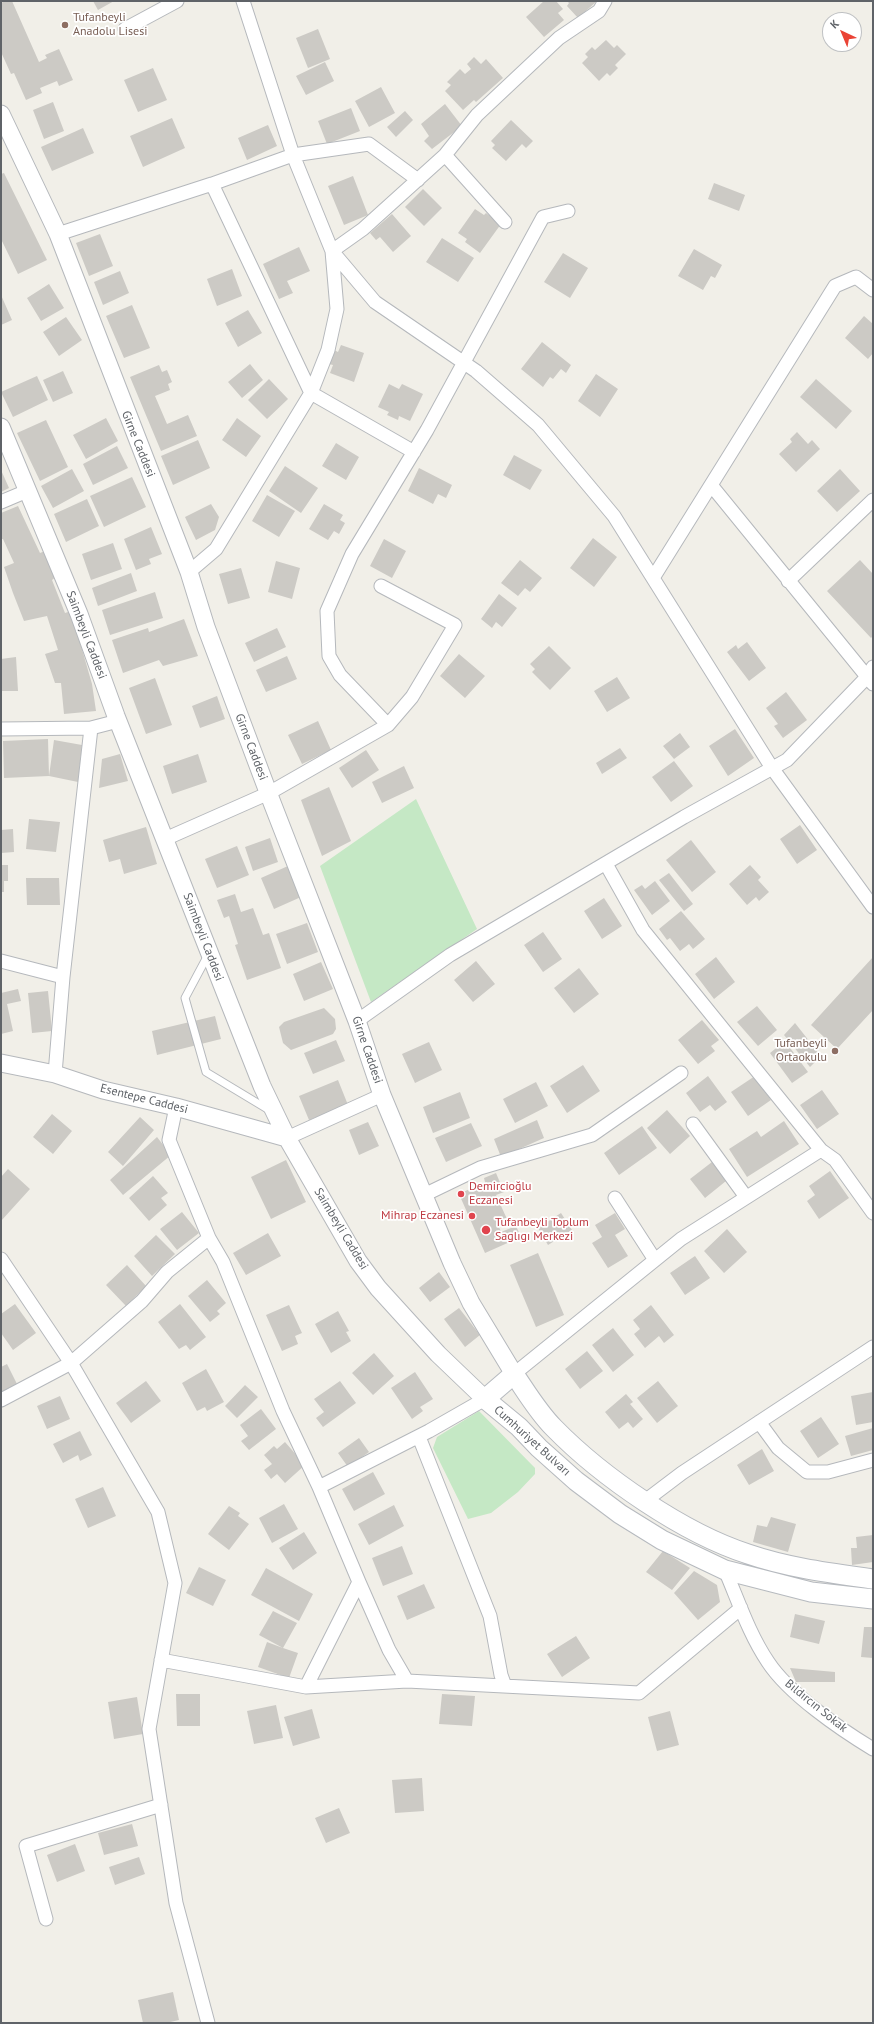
<!DOCTYPE html>
<meta charset="utf-8">
<style>
body{margin:0}
#map{position:relative;width:874px;height:2024px;overflow:hidden;background:#f1efe8;font-family:"PT Sans",sans-serif}
canvas{display:block}
.frame{position:absolute;inset:0;border:2px solid #5f6368;pointer-events:none}
.north{position:absolute;left:822px;top:12px;width:40px;height:40px;box-sizing:border-box;background:#fff;border:1px solid #bfc1c3;border-radius:50%;rotate:316deg;font-size:11px;font-weight:700;line-height:16px;text-align:center;color:#5f6368}
.north::after{content:'';display:block;margin:auto;width:14px;height:18px;background:#ea4335;clip-path:polygon(50% 0,100% 100%,50% 72%,0 100%)}
</style>
<div id="map">
<canvas width="874" height="2024"></canvas>
<div class="frame"></div>
<div class="north">K</div>
</div>
<script>
const c = document.querySelector('canvas').getContext('2d');
c.lineJoin = 'round';
function fillPath(path, color) {
  c.fillStyle = color;
  c.fill(path, 'evenodd');
}
function strokePath(path, color, width, dash) {
  c.strokeStyle = color;
  c.lineWidth = width;
  c.lineCap = dash ? 'butt' : 'round';
  c.setLineDash(dash || []);
  c.stroke(path);
}
function label(font, color, halo, rows, align = 'center') {
  c.font = font + ' "PT Sans",sans-serif';
  c.lineWidth = 3.5;
  c.setLineDash([]);
  c.textBaseline = 'middle';
  c.strokeStyle = halo;
  c.fillStyle = color;
  for (const [text, x, y, turn = 0] of rows) {
    c.save();
    c.translate(x, y);
    c.rotate((+turn || 0) * Math.PI / 180);
    c.textAlign = isNaN(turn) ? turn : align;
    if (halo) c.strokeText(text, 0, 0);
    c.fillText(text, 0, 0);
    c.restore();
  }
}
fillPath(new Path2D(`
 M416,799l61,130 -106,73 -51,-136z
 M479,1411l56,57v6l-17,18 -27,21 -23,6 -35,-71 4,-11z`), '#c5e8c5');
fillPath(new Path2D(`
 M5,1h7l27,61 8,-4 -2,-3 14,-6 14,31 -14,6 -2,-5 -17,7 2,5 -16,7 -12,-27 -3,1 -10,-22v-49z
 M93,1h21l-16,9z
 M544,1h12l7,8 -5,4 6,7 -20,17 -18,-20z
 M567,1h30l-19,17 -11,-12 2,-3z
 M318,29l12,30 -22,9 -12,-30z
 M606,40l8,8 3,-3 9,9 -11,11 3,3 -8,8 -3,-3 -8,8 -17,-18 6,-6 -3,-3 7,-7 3,3z
 M474,57l7,7 5,-5 17,19 -27,24 -2,-2 -11,10 -18,-19 6,-6 -4,-3 13,-13 5,5 6,-5 -4,-5z
 M325,62l9,19 -28,14 -10,-19z
 M153,68l14,32 -29,12 -14,-32z
 M381,87l14,26 -26,14 -14,-26z
 M53,102l11,29 -20,8 -11,-29z
 M445,104l17,22 -30,23 -8,-8 5,-5 -8,-12z
 M351,108l9,23 -33,13 -9,-23z
 M405,111l8,9 -17,17 -9,-10z
 M172,118l13,30 -42,19 -13,-31z
 M511,120l22,21 -7,7 -4,-4 -16,17 -14,-13 3,-3 -4,-4z
 M268,125l9,21 -30,14 -9,-22z
 M83,128l11,25 -42,18 -11,-24z
 M4,173l43,87 -29,14 -17,-35v-65z
 M353,176l15,39 -24,10 -16,-39z
 M714,183l31,12 -6,16 -31,-12z
 M423,189l19,19 -18,18 -19,-19z
 M475,209l9,6 2,-2 15,11 -21,29 -15,-11 2,-3 -9,-6z
 M392,214l19,22 -18,16 -13,-15 -4,3 -6,-7z
 M100,234l13,32 -24,10 -13,-33z
 M442,238l32,20 -16,24 -32,-20z
 M299,247l11,24 -23,10 6,12 -14,6 -16,-35z
 M694,249l28,16 -7,13 -4,-2 -8,14 -25,-14z
 M563,253l25,15 -18,30 -26,-16z
 M232,269l10,27 -25,10 -10,-27z
 M120,271l9,22 -26,12 -9,-23z
 M49,284l15,24 -23,13 -14,-23z
 M1,295l11,25 -11,5z
 M132,305l18,43 -26,10 -18,-42z
 M248,310l14,23 -24,14 -13,-24z
 M864,316l9,8v29l-5,6 -23,-21z
 M66,317l16,23 -23,16 -16,-24z
 M542,342l29,23 -5,8 -5,-4 -8,10 -3,-2 -7,10 -22,-18z
 M341,345l23,8 -10,29 -24,-9 3,-8 -4,-1 5,-14 4,2z
 M250,364l13,16 -21,18 -14,-16z
 M159,365l3,7 5,-2 5,12 -4,2 2,6 -15,6 12,28 21,-9 9,21 -36,15 -31,-74z
 M63,371l10,22 -20,9 -10,-22z
 M596,374l22,15 -18,28 -22,-16z
 M37,376l11,24 -35,17 -12,-25z
 M269,379l19,20 -21,20 -19,-19z
 M816,379l36,32 -16,18 -36,-32z
 M389,384l10,5 3,-5 21,10 -13,27 -11,-5 -1,4 -11,-5 2,-3 -11,-5z
 M106,418l12,23 -32,18 -13,-24z
 M237,418l24,18 -15,21 -24,-17z
 M46,420l22,47 -28,14 -23,-48z
 M797,432l11,12 4,-4 8,9 -24,23 -17,-18 13,-12 -2,-3z
 M198,440l12,28 -37,17 -12,-29z
 M336,443l23,14 -13,23 -24,-14z
 M117,446l11,22 -35,17 -10,-21z
 M514,455l28,15 -12,20 -27,-15z
 M285,466l33,22 -17,25 -32,-22z
 M419,468l33,17 -6,13 -8,-4 -5,10 -25,-13z
 M72,469l12,22 -31,17 -12,-22z
 M840,469l20,22 -23,21 -20,-21z
 M1,470l8,18 -8,4z
 M132,477l14,30 -42,20 -14,-31z
 M267,495l28,16 -16,26 -27,-16z
 M87,499l12,27 -33,16 -12,-28z
 M211,504l8,13 -4,13 -19,10 -11,-23z
 M324,504l19,11 -3,5 5,3 -6,11 -5,-3 -6,9 -19,-11z
 M18,506l22,47 5,-2 12,25 -5,4 13,33 6,-2 21,73 4,27 -32,3 -3,-31h-6l-10,-29 13,-4 -11,-34 -23,5 -11,-28 -9,-26 10,-4 -11,-24h-2v-26z
 M151,527l11,27 -13,5 2,5 -15,6 -12,-31z
 M593,538l24,19 -23,30 -24,-19z
 M384,539l22,12 -14,27 -22,-12z
 M113,543l9,26 -31,11 -9,-26z
 M520,560l22,18 -12,14 -5,-4 -7,8 -17,-13z
 M860,560l13,14v62l-2,2 -44,-47z
 M276,561l24,7 -8,31 -24,-7z
 M241,568l9,30 -22,6 -9,-30z
 M131,573l6,18 -39,15 -6,-18z
 M155,592l8,26 -53,17 -8,-25z
 M499,594l18,14 -15,19 -6,-5 -4,6 -11,-9z
 M184,619l14,37 -35,10 -4,-6 -36,13 -11,-33 36,-12 1,4z
 M277,628l9,19 -32,15 -9,-19z
 M747,642l19,26 -17,13 -22,-29 9,-7 2,4z
 M549,646l22,22 -21,22 -18,-18 3,-3 -5,-5z
 M459,654l26,22 -20,22 -25,-22z
 M287,656l10,23 -31,13 -10,-22z
 M16,657l2,34h-17v-32z
 M617,677l13,21 -23,14 -13,-21z
 M155,678l17,47 -26,9 -17,-46z
 M786,692l21,28 -24,18 -9,-12 4,-2 -12,-16z
 M217,696l8,23 -25,9 -8,-22z
 M318,721l13,29 -29,14 -14,-29z
 M735,729l19,29 -26,18 -19,-30z
 M680,733l10,14 -16,12 -11,-13z
 M48,739l1,37 -45,2 -1,-37z
 M54,740l28,5 -4,37 -29,-6z
 M620,748l7,10 -25,16 -6,-11z
 M366,750l13,20 -27,18 -13,-20z
 M120,754l8,27 -29,7 3,-29z
 M198,754l9,28 -35,12 -9,-28z
 M674,761l19,25 -22,16 -19,-25z
 M404,766l10,22 -32,15 -10,-21z
 M329,787l22,54 -29,15 -21,-56z
 M29,819l31,3 -4,30 -30,-3z
 M800,825l17,25 -20,14 -17,-25z
 M146,827l11,37 -33,10 -4,-15 -11,3 -6,-22z
 M13,829l1,23 -13,1v-23z
 M270,838l8,24 -25,9 -8,-24z
 M691,840l25,32 -24,20 -26,-32z
 M237,846l12,29 -32,13 -12,-29z
 M1,865h7v16h-4v11h-3z
 M750,865l11,12 -3,3 11,12 -10,9 -3,-4 -9,8 -18,-21z
 M288,866l13,31 -27,12 -13,-31z
 M669,873l24,31 -9,7 -25,-31z
 M26,878h33l1,27h-33z
 M655,881l15,20 -18,14 -18,-25 8,-5 3,4z
 M235,894l6,18 12,-4 10,27 6,-2 12,35 -34,12 -12,-35 3,-1 -9,-28 -5,2 -7,-18z
 M604,898l18,28 -20,13 -18,-28z
 M681,911l24,28 -12,10 -4,-5 -9,7 -10,-13 -3,2 -8,-11z
 M307,923l11,29 -31,12 -11,-30z
 M543,932l19,27 -19,13 -19,-27z
 M716,957l19,25 -21,17 -19,-25z
 M873,957v53l-36,39 -26,-24z
 M476,961l19,23 -22,18 -19,-22z
 M321,962l12,27 -29,12 -11,-27z
 M579,968l20,26 -25,19 -20,-25z
 M18,989l3,12 -14,3 6,27 -12,3v-41z
 M48,991l4,40 -20,2 -4,-40z
 M757,1006l20,24 -19,16 -21,-24z
 M324,1008l11,11 1,10 -3,5 -42,16 -8,-7 -4,-16 5,-5z
 M215,1016l6,23 -64,16 -5,-24z
 M702,1020l17,20 -8,6 4,5 -17,13 -20,-24z
 M795,1023l26,33 -11,11 -26,-32z
 M336,1040l9,21 -32,13 -9,-21z
 M785,1041l23,31 -16,11 -22,-30z
 M429,1042l13,28 -27,13 -13,-29z
 M583,1065l17,26 -33,22 -17,-27z
 M708,1076l19,26 -12,9 -5,-6 -10,7 -14,-19z
 M755,1076l16,24 -23,16 -17,-24z
 M338,1080l10,25 -39,15 -10,-24z
 M536,1082l12,24 -33,17 -12,-24z
 M822,1090l17,24 -22,15 -17,-24z
 M460,1092l10,26 -37,15 -10,-26z
 M667,1110l23,26 -20,18 -23,-26z
 M52,1114l20,17 -19,23 -20,-17z
 M140,1117l14,13 -31,36 -15,-14z
 M537,1120l7,18 -43,19 -7,-18z
 M784,1121l15,23 -52,33 -18,-28 28,-18 4,6z
 M368,1122l11,24 -20,9 -10,-25z
 M471,1123l11,23 -36,16 -11,-24z
 M642,1126l15,22 -38,27 -15,-22z
 M157,1137l14,18 -48,40 -13,-15z
 M286,1160l20,42 -35,17 -20,-42z
 M712,1162l14,19 -21,17 -15,-19z
 M8,1169l22,20 -29,32v-44z
 M830,1171l19,27 -30,21 -12,-18 8,-6 -6,-9z
 M496,1173l8,19 -8,3 11,24 -9,5 3,8 15,-6 5,11 -36,16 -26,-59 26,-12 -1,-4z
 M153,1176l15,17 -7,5 6,7 -18,16 -20,-23z
 M182,1212l17,21 -22,17 -17,-21z
 M561,1213l11,17 -24,15 -10,-17z
 M615,1213l10,16 -10,6 13,21 -20,12 -16,-25 10,-6 -7,-12z
 M727,1229l20,23 -23,21 -20,-22z
 M268,1233l13,23 -35,19 -13,-22z
 M156,1235l19,19 -23,22 -18,-20z
 M538,1253l26,62 -28,12 -26,-62z
 M695,1256l15,22 -25,17 -15,-22z
 M127,1265l19,21 -20,20 -20,-21z
 M439,1272l11,15 -20,15 -11,-14z
 M207,1280l19,23 -9,8 3,3 -10,8 -22,-26z
 M15,1304l21,29 -23,17 -12,-17v-19z
 M180,1304l26,33 -16,13 -4,-5 -7,4 -21,-27z
 M289,1305l13,28 -7,3 3,8 -16,7 -16,-36z
 M651,1305l23,30 -10,8 -5,-7 -14,12 -11,-14 6,-5 -7,-9z
 M459,1308l21,27 -15,12 -21,-28z
 M338,1311l11,20 -3,1 5,9 -20,12 -16,-29z
 M613,1328l21,27 -21,17 -21,-27z
 M587,1351l16,20 -23,18 -15,-20z
 M374,1353l20,23 -21,19 -21,-22z
 M7,1364l11,22 -17,8v-27z
 M206,1369l18,33 -17,9 -2,-4 -8,4 -15,-28z
 M415,1372l18,27 -13,8 3,4 -11,8 -21,-31z
 M146,1381l15,20 -30,22 -15,-20z
 M340,1381l16,22 -33,24 -7,-9 8,-6 -10,-13z
 M658,1381l20,25 -21,17 -20,-25z
 M245,1385l13,12 -21,21 -12,-12z
 M873,1392v30l-17,3 -5,-29z
 M626,1394l7,8 -3,2 13,15 -10,9 -5,-6 -9,7 -14,-17z
 M60,1396l10,23 -23,10 -10,-23z
 M261,1409l15,20 -27,21 -8,-9 7,-5 -8,-11z
 M821,1417l18,27 -21,14 -18,-27z
 M873,1428v22l-22,6 -6,-20z
 M80,1431l12,24 -12,6 -2,-6 -15,8 -10,-19z
 M359,1438l10,14 -21,15 -10,-14z
 M285,1442l20,23 -20,18 -8,-9 -6,5 -7,-9 8,-6 -8,-9 10,-9 3,3z
 M762,1449l12,22 -25,14 -12,-20z
 M373,1472l12,22 -31,17 -12,-22z
 M103,1487l13,29 -28,12 -13,-29z
 M284,1504l14,25 -26,14 -13,-25z
 M394,1505l10,21 -35,19 -11,-21z
 M229,1506l11,7 -2,3 11,8 -20,26 -21,-16z
 M771,1517l25,7 -8,28 -35,-10 4,-17 10,2z
 M304,1532l13,21 -24,17 -14,-22z
 M873,1535v27l-21,3 -1,-17h6l-1,-11z
 M402,1546l11,28 -30,12 -11,-28z
 M663,1551l27,17 -18,22 -26,-18z
 M199,1567l27,13 -13,26 -27,-13z
 M266,1568l47,26 -14,27 -48,-26z
 M694,1571l23,14 3,17 -22,18 -24,-27z
 M424,1584l11,24 -28,12 -10,-24z
 M273,1611l24,12 -14,25 15,5 -9,25 -31,-11 9,-25 16,6 -24,-13z
 M795,1614l30,7 -6,23 -29,-7z
 M864,1627h9v31l-12,-1z
 M576,1636l14,22 -28,19 -15,-23z
 M790,1668l45,4v10h-39z
 M176,1694h24v32h-23z
 M442,1694l33,2 -3,30 -33,-2z
 M137,1697l6,37 -29,5 -6,-37z
 M276,1705l7,33 -29,6 -7,-33z
 M312,1709l8,29 -27,8 -9,-29z
 M670,1711l9,34 -22,6 -9,-34z
 M422,1778l2,33 -29,2 -3,-33z
 M339,1808l11,25 -24,10 -11,-25z
 M132,1824l6,22 -34,9 -6,-22z
 M75,1844l10,27 -28,11 -10,-27z
 M139,1857l6,17 -30,11 -6,-18z
 M173,1992l6,28 -13,3h-23l-5,-23z`), '#cccac5');
const service = new Path2D(`
 M208,955l-23,43 21,74 63,38`);
const minor = new Path2D(`
 M605,1l-6,10 -40,27 -82,77 -32,40 -82,74 -31,22 43,51 101,69 62,54 76,91 158,252 101,139
 M125,29l52,-28
 M445,155l60,67
 M212,184l99,209 103,59
 M58,234l154,-50 81,-29 76,-11 49,36
 M711,485l162,199
 M1,502l26,-11
 M189,572l27,-23 95,-156 17,-43 9,-41 -5,-58 -39,-96 -50,-154
 M653,578l182,-292 21,-9 17,13
 M788,581l85,-81
 M388,725l-48,-50 -11,-19 -2,-45 25,-57 75,-124 116,-213 25,-6
 M1,729l90,-1 27,-7
 M165,839l104,-46 119,-68 24,-28 43,-72 -74,-39
 M606,864l37,66 178,220
 M1,961l62,16
 M357,1021l93,-66 234,-138 103,-57 80,-83 6,-10
 M55,1074l8,-97 28,-249
 M176,1107l-7,33 40,98 14,24 60,149 36,76 40,95 30,68 18,31
 M693,1124l53,73
 M287,1138l95,-43
 M424,1195l56,-27 112,-33 89,-62
 M615,1198l40,62
 M1,1259l70,104 87,149 17,71 -26,146 27,174 32,120
 M514,1374l167,-135 140,-89 14,10 38,53
 M1,1400l70,-37 71,-62 25,-29 42,-34
 M759,1422l19,26 29,24h21l45,-12
 M419,1437l71,179 11,59 4,11
 M319,1487l110,-56 56,-32
 M645,1501l37,-28 191,-126
 M725,1570c13,30 24,64 43,92 21,32 72,67 105,87
 M161,1660l145,27 101,-6 232,12 102,-85
 M306,1687l53,-105
 M46,1919l-20,-73 135,-41`);
const tertiary = new Path2D(`
 M1,114l57,120 131,338 17,55 65,173 86,221 25,74 70,168 19,40 43,71
 M1,427l78,187 37,102 146,370 25,52 71,123 20,27 60,66 47,45
 M1,1063l54,11 48,16 73,17 111,31`);
const secondary = new Path2D(`
 M873,1579c-42,-6 -84,-11 -125,-25 -65,-21 -146,-77 -194,-126 -16,-16 -27,-35 -40,-54l-29,25 34,28 20,21 37,33 44,33 42,26 63,30 86,22 62,7`);
strokePath(service, '#b5b8bc', 9);
strokePath(minor, '#b5b8bc', 15);
strokePath(tertiary, '#b5b8bc', 19);
strokePath(secondary, '#b6babf', 21);
strokePath(service, '#fff', 7);
strokePath(minor, '#fff', 13);
strokePath(tertiary, '#fff', 17);
strokePath(secondary, '#fff', 19);
for (const [x, y, r, color] of [
 [65,25,4,"#8d6e63"],
 [835,1051,4,"#8d6e63"],
 [461,1194,4,"#e0444e"],
 [472,1216,4,"#e0444e"],
 [486,1230,5,"#e0444e"]
]) {
  const dot = new Path2D();
  dot.arc(x, y, r, 0, 2 * Math.PI);
  c.fillStyle = color;
  c.fill(dot);
  strokePath(dot, '#fff', 1.5);
}
label('12px', '#785e54', '#fff', [
 ["Tufanbeyli",73,18],
 ["Anadolu Lisesi",73,32],
 ["Tufanbeyli",827,1044,"right"],
 ["Ortaokulu",827,1058,"right"]
], 'left');
label('12px', '#5f6368', '#fff', [
 ["Girne Caddesi",138,444,68],
 ["Saimbeyli Caddesi",86,635,69],
 ["Girne Caddesi",251,747,69],
 ["Saimbeyli Caddesi",203,937,69],
 ["Girne Caddesi",367,1050,71],
 ["Esentepe Caddesi",144,1099,14],
 ["Saimbeyli Caddesi",341,1229,59],
 ["Cumhuriyet Bulvarı",532,1441,42],
 ["Bıldırcın Sokak",816,1706,39]
]);
label('12px', '#be3a42', '#fff', [
 ["Demircioğlu",469,1187],
 ["Eczanesi",469,1201],
 ["Mihrap Eczanesi",464,1216,"right"],
 ["Tufanbeyli Toplum",495,1223],
 ["Saglıgı Merkezi",495,1237]
], 'left');
</script>
